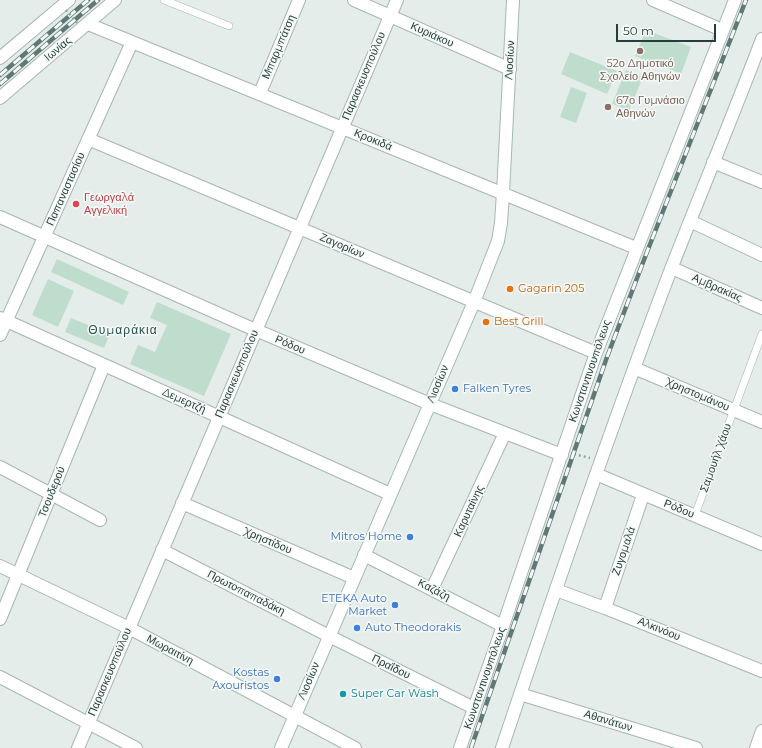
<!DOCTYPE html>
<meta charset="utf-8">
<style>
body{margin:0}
#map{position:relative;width:762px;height:748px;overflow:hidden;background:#e5edeb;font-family:Montserrat,sans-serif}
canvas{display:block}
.scale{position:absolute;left:616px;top:24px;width:100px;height:18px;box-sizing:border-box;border:2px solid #253e3b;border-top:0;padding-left:5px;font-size:12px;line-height:14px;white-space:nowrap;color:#253e3b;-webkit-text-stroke:3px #f5faf8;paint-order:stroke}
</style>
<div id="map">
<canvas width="762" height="748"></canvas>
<div class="scale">50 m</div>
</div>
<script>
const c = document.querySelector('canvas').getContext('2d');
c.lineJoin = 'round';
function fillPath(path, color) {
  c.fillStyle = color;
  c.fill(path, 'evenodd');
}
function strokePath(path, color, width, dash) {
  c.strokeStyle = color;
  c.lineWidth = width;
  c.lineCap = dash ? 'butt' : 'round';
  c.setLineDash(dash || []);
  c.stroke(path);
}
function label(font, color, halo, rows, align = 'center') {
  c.font = font + ' Montserrat,sans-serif';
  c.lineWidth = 3;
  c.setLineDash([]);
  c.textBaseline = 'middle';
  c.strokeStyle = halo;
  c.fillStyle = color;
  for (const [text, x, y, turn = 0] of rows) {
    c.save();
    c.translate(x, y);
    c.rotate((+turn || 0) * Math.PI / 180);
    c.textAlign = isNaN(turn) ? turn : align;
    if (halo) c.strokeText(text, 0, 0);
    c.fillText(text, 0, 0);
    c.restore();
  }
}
fillPath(new Path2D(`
 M646,30l45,17 -10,27 -46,-18z
 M570,52l47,19 -10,23 -46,-20z
 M626,70l17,7 -14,33 -17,-6z
 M571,87l16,6 -11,30 -16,-6z
 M57,259l72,33 -6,13 -72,-33z
 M48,279l26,12 -16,36 -26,-12z
 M157,302l74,32 -27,62 -74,-32 8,-19 17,7 12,-27 -17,-7z
 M71,318l39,16 -6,14 -39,-16z`), '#bfddcc');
const service = new Path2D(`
 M164,0l65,26
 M695,515l67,-181`);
const minor = new Path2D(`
 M354,0l156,69
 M653,0l69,30
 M88,24l548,224
 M0,58l69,-58
 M260,93l39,-93
 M0,98l115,-98
 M88,139l508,214
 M713,162l49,20
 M0,217l244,108 186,79 132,51
 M690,221l72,34
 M672,268l90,40
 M0,318l390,176
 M0,335l132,-293
 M634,368l128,54
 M0,467l100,53
 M596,474l166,70
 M182,503l172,75
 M162,550l167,86 145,72
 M364,555l139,71
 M0,566l129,62 226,120
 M432,589l73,-156
 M556,590l49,18 157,63
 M605,608l38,-113
 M0,619l104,-254
 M0,677l136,71
 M520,694l176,54
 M78,748l319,-748
 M460,748l43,-122 93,-273 139,-353
 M502,748c54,-161 109,-321 169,-479 30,-77 62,-153 91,-230
 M756,748l6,-17`);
const secondary = new Path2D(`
 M281,748l193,-446 24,-61 3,-18 2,-30 10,-193`);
strokePath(service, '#a8b5b3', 8);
strokePath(minor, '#a8b5b3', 14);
strokePath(secondary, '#a4b8b4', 14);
strokePath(new Path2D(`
 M574,454l16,4`), '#87afa8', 2.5, [2, 3]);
strokePath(service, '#fff', 7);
strokePath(minor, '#fff', 12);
strokePath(secondary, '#fff', 12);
const rail = new Path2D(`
 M0,75l88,-75
 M0,84l98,-84
 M471,748l136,-391 40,-105 99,-252`);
strokePath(rail, '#607976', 4.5);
strokePath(rail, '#f5faf8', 3, [9]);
strokePath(new Path2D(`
 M66,10l13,15`), '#87afa8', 2.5, [2, 3]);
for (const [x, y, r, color] of [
 [640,51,4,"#8d6e63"],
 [608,107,4,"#8d6e63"],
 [76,204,4,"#e0444e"],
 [510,289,4,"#e8710a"],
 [486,322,4,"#e8710a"],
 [455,389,4,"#3f7fe0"],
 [410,537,4,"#3f7fe0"],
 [395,605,4,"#3f7fe0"],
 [357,628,4,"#3f7fe0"],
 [277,679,4,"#3f7fe0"],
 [343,694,4,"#0f9aa8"]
]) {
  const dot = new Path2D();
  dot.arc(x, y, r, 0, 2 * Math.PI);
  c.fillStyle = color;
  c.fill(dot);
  strokePath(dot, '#f5faf8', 1.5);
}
label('11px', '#253e3b', '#f5faf8', [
 ["Κυριάκου",432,35,24],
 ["Μπαρμπάτση",279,47,-67],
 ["Ιωνίας",58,49,-40],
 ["Λιοσίων",510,60,-87],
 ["Παρασκευοπούλου",364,76,-67],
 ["Κροκιδά",373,140,22],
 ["Παπαναστασίου",66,189,-66],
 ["Ζαγορίων",342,246,23],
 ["Αμβρακίας",717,288,24],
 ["Ρόδου",290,345,23],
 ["Κωνσταντινουπόλεως",590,371,-71],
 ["Παρασκευοπούλου",237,374,-67],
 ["Λιοσίων",438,384,-67],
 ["Χρηστομάνου",698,395,23],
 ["Δεμερτζή",184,401,24],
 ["Σαμουήλ Χάου",716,458,-70],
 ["Τσουδερού",52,492,-68],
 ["Ρόδου",679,509,22],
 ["Καρυταίνης",469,511,-65],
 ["Χρηστίδου",268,541,23],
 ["Ζυγομαλά",624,551,-71],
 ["Καζάζη",434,590,27],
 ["Πρωτοπαπαδάκη",246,593,27],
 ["Αλκινόου",659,629,22],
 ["Μωραιτίνη",170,650,28],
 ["Πραΐδου",391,667,26],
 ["Παρασκευοπούλου",110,672,-67],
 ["Κωνσταντινουπόλεως",485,678,-71],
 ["Λιοσίων",309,681,-67],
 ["Αθανάτων",608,721,17]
]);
label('11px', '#785e54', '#f5faf8', [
 ["52ο Δημοτικό",640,64],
 ["Σχολείο Αθηνών",640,77],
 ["67ο Γυμνάσιο",616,101,"left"],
 ["Αθηνών",616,114,"left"]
]);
label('11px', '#be3a42', '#f5faf8', [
 ["Γεωργαλά",84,198],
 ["Αγγελική",84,211]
], 'left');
label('11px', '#c56008', '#f5faf8', [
 ["Gagarin 205",518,289],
 ["Best Grill",494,322]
], 'left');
label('11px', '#366cbe', '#f5faf8', [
 ["Falken Tyres",463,389,"left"],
 ["Mitros Home",402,537],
 ["ETEKA Auto",387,599],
 ["Market",387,612],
 ["Auto Theodorakis",365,628,"left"],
 ["Kostas",269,673],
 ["Axouristos",269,686]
], 'right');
label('11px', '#0d838f', '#f5faf8', [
 ["Super Car Wash",351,694]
], 'left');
c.letterSpacing = '1px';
label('12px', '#224f4b', '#f5faf8', [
 ["Θυμαράκια",123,330]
]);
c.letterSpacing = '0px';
</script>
